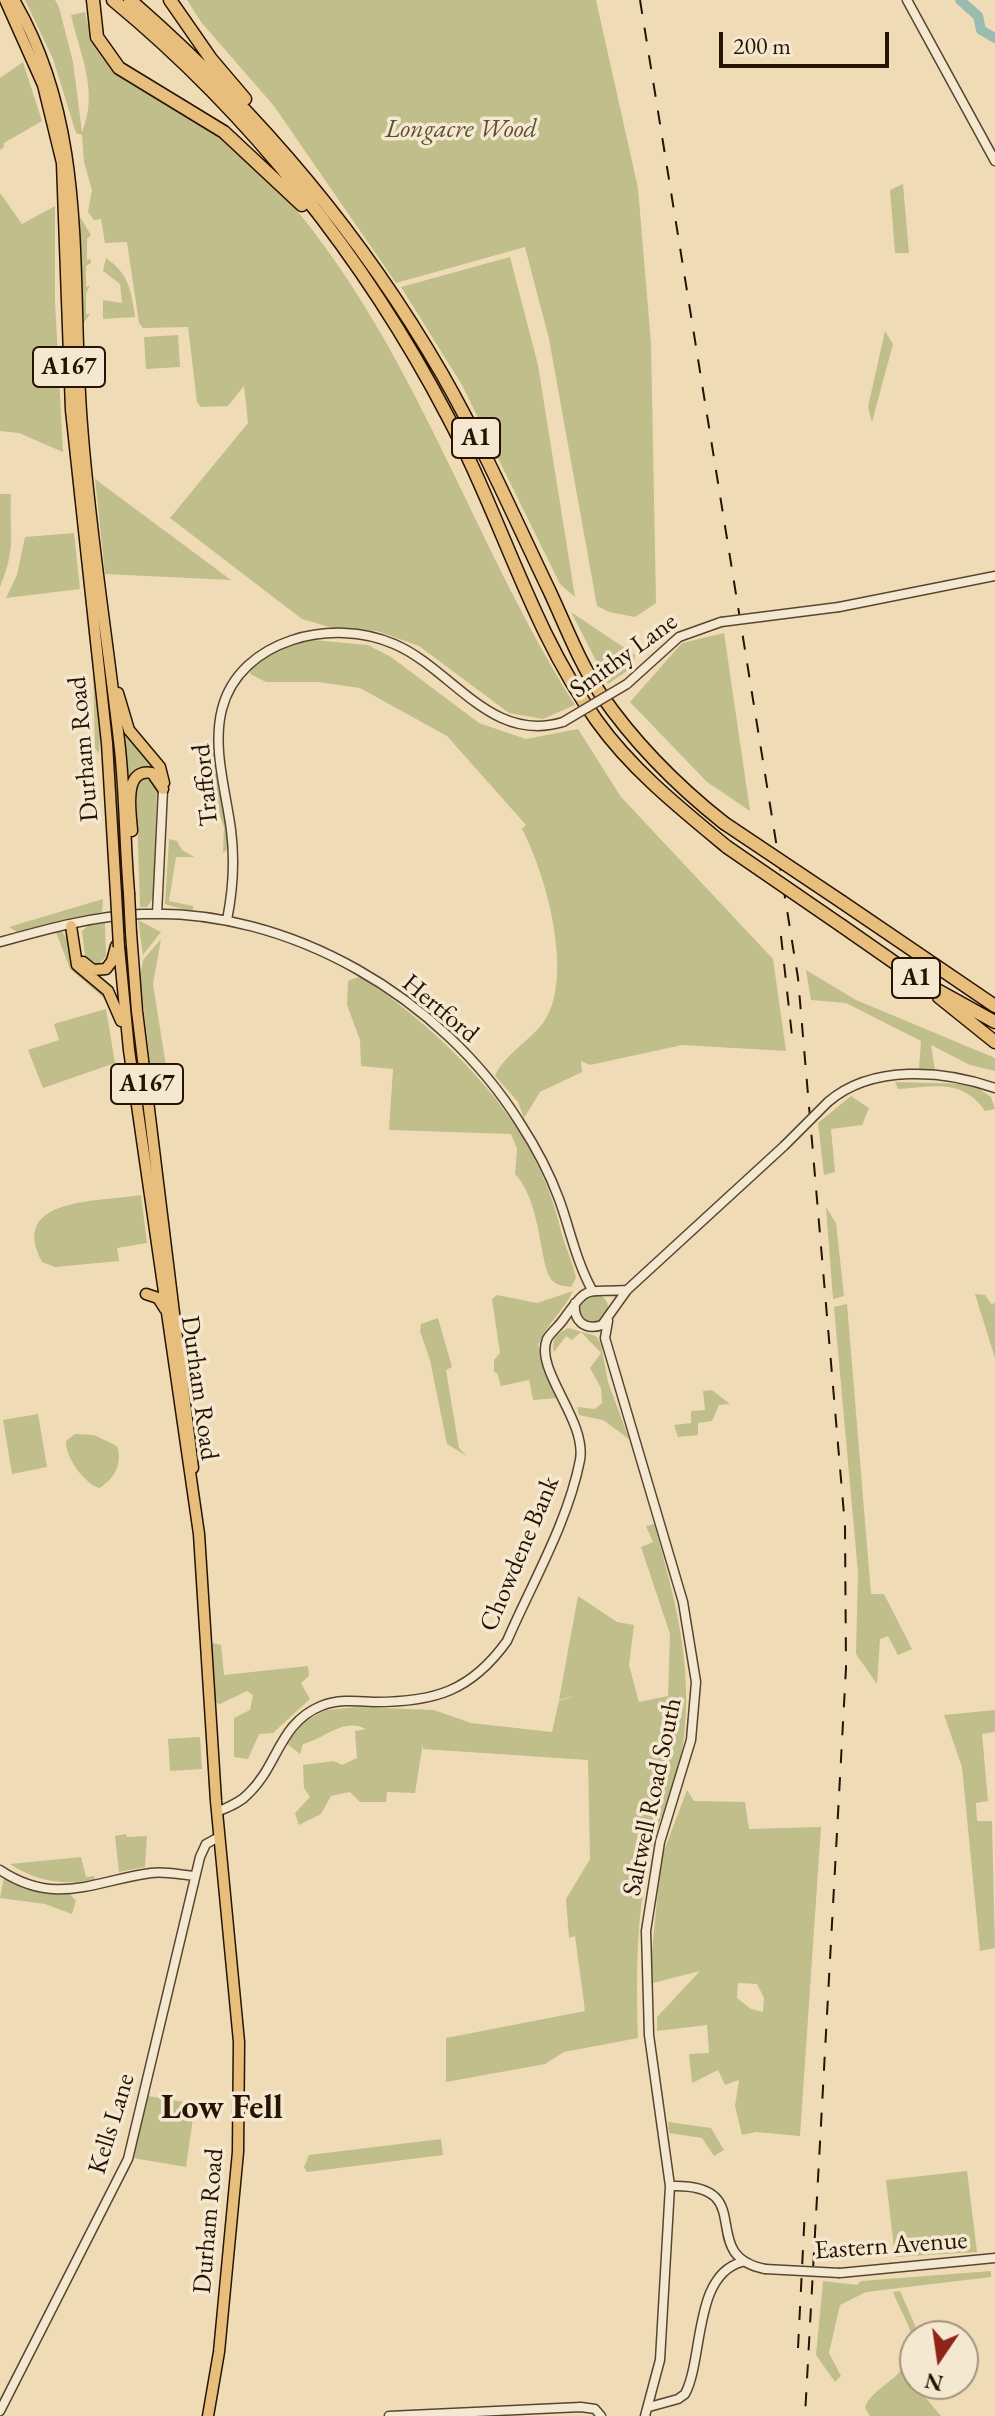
<!DOCTYPE html>
<style>
body{margin:0}
#map{position:relative;width:995px;height:2416px;overflow:hidden;background:#efdcb7;font-family:"EB Garamond",serif}
canvas{display:block}
.north{position:absolute;left:899px;top:2320px;width:80px;height:80px;box-sizing:border-box;background:#f5e8d0;border:2px solid #a2937e;border-radius:50%;rotate:193deg;font-size:22px;font-weight:700;line-height:32px;text-align:center;color:#261303}
.north::after{content:'';display:block;margin:auto;width:28px;height:36px;background:#8f2418;clip-path:polygon(50% 0,100% 100%,50% 72%,0 100%)}
.scale{position:absolute;left:719px;top:32px;width:170px;height:36px;box-sizing:border-box;border:4px solid #261303;border-top:0;padding-left:10px;font-size:24px;line-height:28px;white-space:nowrap;color:#261303;-webkit-text-stroke:6px #f5e8d0;paint-order:stroke}
</style>
<div id="map">
<canvas width="995" height="2416"></canvas>
<div class="north">N</div>
<div class="scale">200 m</div>
</div>
<script>
const c = document.querySelector('canvas').getContext('2d');
c.lineJoin = 'round';
function fillPath(path, color) {
  c.fillStyle = color;
  c.fill(path, 'evenodd');
}
function strokePath(path, color, width, dash) {
  c.strokeStyle = color;
  c.lineWidth = width;
  c.lineCap = dash ? 'butt' : 'round';
  c.setLineDash(dash || []);
  c.stroke(path);
}
function label(font, color, halo, rows, align = 'center') {
  c.font = font + ' "EB Garamond",serif';
  c.lineWidth = 7;
  c.setLineDash([]);
  c.textBaseline = 'middle';
  c.strokeStyle = halo;
  c.fillStyle = color;
  for (const [text, x, y, turn = 0] of rows) {
    c.save();
    c.translate(x, y);
    c.rotate((+turn || 0) * Math.PI / 180);
    c.textAlign = isNaN(turn) ? turn : align;
    if (halo) c.strokeText(text, 0, 0);
    c.fillText(text, 0, 0);
    c.restore();
  }
}
fillPath(new Path2D(`
 M25,0h30l4,7 14,55 9,70c17,-41 -2,-77 -11,-117l14,-3c14,80 73,76 127,117 32,25 66,57 91,89 117,146 173,330 272,487l-32,14 -34,-6 -90,-67 -42,-15 -44,-3 -31,-9 -132,-101 78,-95 -4,-37 -16,20 -27,1 -4,-5 -9,-75 -45,1 -4,-5 -12,-81 -22,1 -4,-24 -7,1 -6,-8 4,-22 -8,-28 -2,-27 -6,-2 -23,-74z
 M187,0h409l42,188 13,155 5,260 -21,14 -26,-5 -12,-6 -48,-267 -24,-92 -129,36 -122,-177 -73,-84z
 M23,62l19,59 -38,22v4l-4,3v-72z
 M903,184l6,69h-14l-5,-63z
 M0,193l22,31 33,-18v95l8,151 -44,-19 -19,-2z
 M80,217l11,18 -4,4v21l3,-1 1,4 -5,3v21l4,-1 -4,7v21h4l-9,13z
 M510,257l28,108 37,232 -15,-13 -98,-199 -61,-98z
 M106,258c23,16 25,32 29,59l-32,2v-19l19,3 -2,-19 -17,-13z
 M885,331l8,13 -21,78 -4,-15z
 M178,335l2,32 -34,2 -2,-32z
 M95,479l136,101 -126,-6z
 M0,494h11c-2,42 6,51 -11,93z
 M74,533l6,56 -74,9 11,-23 8,-38z
 M84,598l17,124 -2,32 -4,-6 -2,-80z
 M571,612l64,43 -2,12 -25,17z
 M724,633l26,178 -43,-29 -77,-80 52,-59z
 M313,640l55,5 23,12 88,66 47,16 52,-10 43,68 152,162 13,92 -104,-6 -92,20 -9,-4 1,11 -42,20 -16,26 -6,-16 -23,-26c9,-22 37,-36 50,-56 29,-45 1,-146 -23,-191l4,-4 -79,-89 -87,-48 -42,-6h-52l-16,-8 2,-8 22,-16z
 M103,663l20,184 -3,13 -3,-10z
 M124,727l36,47 -28,2 -4,6z
 M214,735l16,112 -7,6 1,-26 -13,-35z
 M150,777l7,11 -4,110 -6,9h-7l-4,-124 2,-5z
 M169,839l8,2 5,9 12,7h-18l-7,44 24,5v6l-28,-8z
 M103,899l-1,13 -85,20 -8,-5z
 M138,920l23,12 -18,23z
 M105,923l1,34 -9,8 -12,-9 -3,-25 7,-6z
 M56,932h6l6,8 45,66 -43,-37z
 M161,939l-8,45 16,101 -16,2 -13,-110 3,-17z
 M806,970l50,30 139,58v13l-25,-6 -39,-20 4,25 -16,-1 2,-28 -75,-38 -35,-3z
 M361,976c89,63 176,146 200,255 4,16 12,31 15,47l-5,9c-6,-1 -13,-1 -18,-6 -14,-12 -10,-77 -38,-107l2,-25 -6,-15 -122,-4 4,-61 -32,-3 -1,-26 -13,-35 1,-24z
 M106,1009l9,54 -72,25 -15,-38 31,-10 -5,-16z
 M895,1082l77,2 19,13 4,12 -10,2c-23,-33 -51,-24 -87,-22z
 M851,1096l18,12 -7,17 -31,4 4,43 -11,3 -6,-52z
 M141,1195l6,48 -30,5 2,13 -64,6 -13,-5c-34,-65 56,-60 99,-67z
 M826,1207l10,16 8,73 -11,3z
 M573,1291c-9,20 -27,33 -35,54l20,53 -25,2 -4,-20 -28,6 -4,-13 -3,-1v-12l6,-7 -8,-54 5,-4 40,8z
 M975,1294l10,1 7,10 3,-3v56z
 M580 1308a14 14 0 1 1 28 0a14 14 0 1 1-28 0Z
 M847,1304l24,290h13l28,55 -14,6 -10,-19 -8,3 -3,45 -21,-30 2,-81 -24,-266z
 M438,1318l14,49 -6,3 13,78 8,8 -20,-12 -17,-84 -10,-29 1,-7z
 M568,1328l28,8 5,8 7,38 21,57 -26,-19 -24,-5 -2,-8 18,2 7,-6 -1,-15 -11,-20 11,-15 -20,-21 -9,8 -6,-4 -12,16c-3,-14 3,-18 14,-24z
 M712,1390l18,14 -11,1 -7,16 -14,2v12l-20,2 -4,-12 17,-2v-12l14,-1 -2,-19z
 M38,1414l9,53 -35,7 -9,-54z
 M75,1434l19,1 23,11c6,17 -3,34 -18,42 -15,-5 -34,-31 -33,-47z
 M654,1524c21,75 40,142 29,221 -5,36 -23,70 -32,105 -15,60 -15,127 -13,188l-74,14 -19,12 -99,18v-44l139,-27 -10,-75 -6,2 -3,-39 24,-40 -2,-99 -165,-11v-6l-8,50 -28,-1 -1,10h-26l-10,-10 -19,4 -10,18 -22,11 -4,-12 15,-16 -6,-9 -1,-23 31,-4 8,4 15,-7 -2,-27 11,-2c-22,-12 -42,10 -63,15l-3,10 -14,-11 19,-22 21,-11 31,-3 77,3 37,13 81,9 7,-31 18,-6 -18,5 19,-104 39,26 17,3 -5,40 10,37 29,-6 2,-62 -29,-87 12,-5 -7,-16z
 M213,1643l8,2 3,30 84,-9 1,10 -8,7 9,16 -37,34 -14,1 -11,25 -14,-2v-39l16,-8 3,-15 -6,-4 -27,13 -7,-2 -4,-53z
 M995,1710v22l-13,2 6,67 -12,2 1,18h15l3,127 -15,3 -18,-184 -18,-52z
 M200,1737l2,32 -32,2 -2,-32z
 M687,1790l7,11 51,1 4,27 72,-2 -21,309 -44,-4 -14,3 -7,-29 4,-26 -14,5 -7,-15 -26,13 -3,-29 20,-1 -2,-28 -50,6v-14l43,-46 -47,12 -2,-22 10,-102zM738,1983l19,1 7,14 -1,14 -12,-3 -14,-11z
 M126,1834l1,3 20,-1 -2,31 -26,5 -4,-36z
 M81,1857l5,20 8,-1 1,4c-32,5 -58,2 -85,-16z
 M4,1878l29,13 37,3 6,7 -4,13 -27,-10 -45,-6z
 M148,2096l41,7 4,15 -7,49 -53,-9z
 M668,2122l43,6 13,22 -10,6 -12,-18 -33,-5z
 M441,2139l2,16 -136,17 -3,-5 5,-12z
 M967,2171l10,81 -82,5 -9,-77z
 M991,2271v6l-125,15 -26,13 -11,48 12,23 -6,6 -19,-27 7,-74 34,4 4,-4z
 M900,2291l17,39 33,-3 -1,9h-34l-2,8c1,-12 -15,-38 -20,-52z
 M902,2369l39,47h-71l-5,-8c4,-16 27,-25 37,-39z`), '#c0be8a');
strokePath(new Path2D(`
 M960,0l18,16 3,14 14,8`), '#9abcaf', 10);
const minor = new Path2D(`
 M907,0l88,161
 M839,607l156,-31
 M627,684l52,-47 42,-15
 M157,914l6,-125
 M227,920c6,-30 8,-59 4,-90 -5,-39 -19,-82 -9,-121 18,-70 111,-92 172,-65 59,25 96,100 169,78
 M0,942c47,-13 93,-26 142,-28 148,-6 300,84 378,209 15,23 29,49 39,76 11,30 17,62 33,91
 M828,1102c44,-38 116,-32 167,-14
 M575,1303c-2,18 10,28 27,22l25,-35 157,-144
 M608,1321l-3,17 78,264 13,80 -5,58 -31,102 -14,89 3,104 21,151 -10,174 -15,56
 M217,1812c11,-5 23,-9 31,-18 30,-28 31,-71 73,-88 17,-7 36,-5 54,-4 60,0 96,-11 132,-61 25,-58 61,-119 73,-181 7,-40 -46,-90 -33,-121 4,-7 11,-12 16,-19 26,-37 21,-27 64,-30
 M0,1870c56,37 93,11 151,3 14,-2 30,2 44,3
 M670,2186c92,-3 24,69 95,83
 M840,2273l155,-15
 M649,2407l29,-8 7,-5c19,-36 8,-119 57,-132
 M0,2411l128,-252 72,-302 6,-13 13,-7
 M389,2416l192,-9 14,2 6,7`);
const major = new Path2D(`
 M5,0l38,85 19,78 9,247 36,333 9,151
 M14,0c77,131 56,280 68,425 8,108 26,216 38,324 5,48 5,96 9,144
 M118,693l11,37 31,37 4,16
 M132,831c-1,-19 -10,-63 20,-58l11,16
 M71,926l6,39 31,26 13,30
 M131,933l6,78 56,457
 M119,947l10,103 70,484 17,267 23,241 -1,110 -19,200 -11,64
 M83,962l10,8 13,-1 6,-8 4,-15
 M146,1294l12,4 7,11`);
const highway = new Path2D(`
 M93,0l4,37 22,31 105,64 78,73
 M113,0c138,114 252,258 335,417 53,99 83,213 149,304 35,49 84,88 130,126
 M130,0c123,107 230,232 312,374 40,70 72,143 107,216 16,34 30,72 51,103 35,51 76,92 124,130
 M170,0l41,59 34,40
 M842,902l153,104
 M842,926l79,55 74,41
 M939,997l56,45`);
strokePath(minor, '#584530', 11);
strokePath(major, '#261303', 13);
strokePath(highway, '#261303', 15);
strokePath(minor, '#f5e8d0', 8);
strokePath(major, '#e8be7c', 10);
strokePath(highway, '#e8be7c', 12);
strokePath(new Path2D(`
 M640,0l158,978 47,548 1,142 -41,748
 M781,936l11,100
 M798,2348l7,-139`), '#261303', 2, [14, 14]);
const minorBridge = new Path2D(`
 M721,622l118,-15
 M563,722l64,-38
 M784,1146l44,-44
 M765,2269l75,4`);
const majorBridge = new Path2D(`
 M129,893l2,40
 M116,894l3,53`);
const highwayBridge = new Path2D(`
 M724,823l118,79
 M727,847l115,79`);
strokePath(minorBridge, '#584530', 11, []);
strokePath(majorBridge, '#261303', 13, []);
strokePath(highwayBridge, '#261303', 15, []);
strokePath(minorBridge, '#f5e8d0', 8);
strokePath(majorBridge, '#e8be7c', 10);
strokePath(highwayBridge, '#e8be7c', 12);
for (const [x, y, w] of [
 [69,367,72],
 [476,438,48],
 [916,978,48],
 [147,1084,72]
]) {
  const box = new Path2D();
  box.roundRect(x - w / 2, y - 20, w, 40, 6);
  c.fillStyle = '#f5e8d0';
  c.fill(box);
  strokePath(box, '#261303', 2);
}
label('bold 24px', '#261303', null, [
 ["A167",69,367],
 ["A1",476,438],
 ["A1",916,978],
 ["A167",147,1084]
]);
label('italic 26px', '#5c4f32', '#f5e8d0', [
 ["Longacre Wood",461,130]
]);
label('26px', '#261303', '#f5e8d0', [
 ["Smithy Lane",624,656,-36],
 ["Durham Road",84,749,-95],
 ["Trafford",206,785,-96],
 ["Hertford",440,1009,40],
 ["Durham Road",199,1388,82],
 ["Chowdene Bank",520,1554,-67],
 ["Saltwell Road South",653,1797,-78],
 ["Kells Lane",112,2124,-73],
 ["Durham Road",209,2221,-85],
 ["Eastern Avenue",891,2246,-4]
]);
label('bold 34px', '#261303', '#f5e8d0', [
 ["Low Fell",222,2109]
]);
</script>
